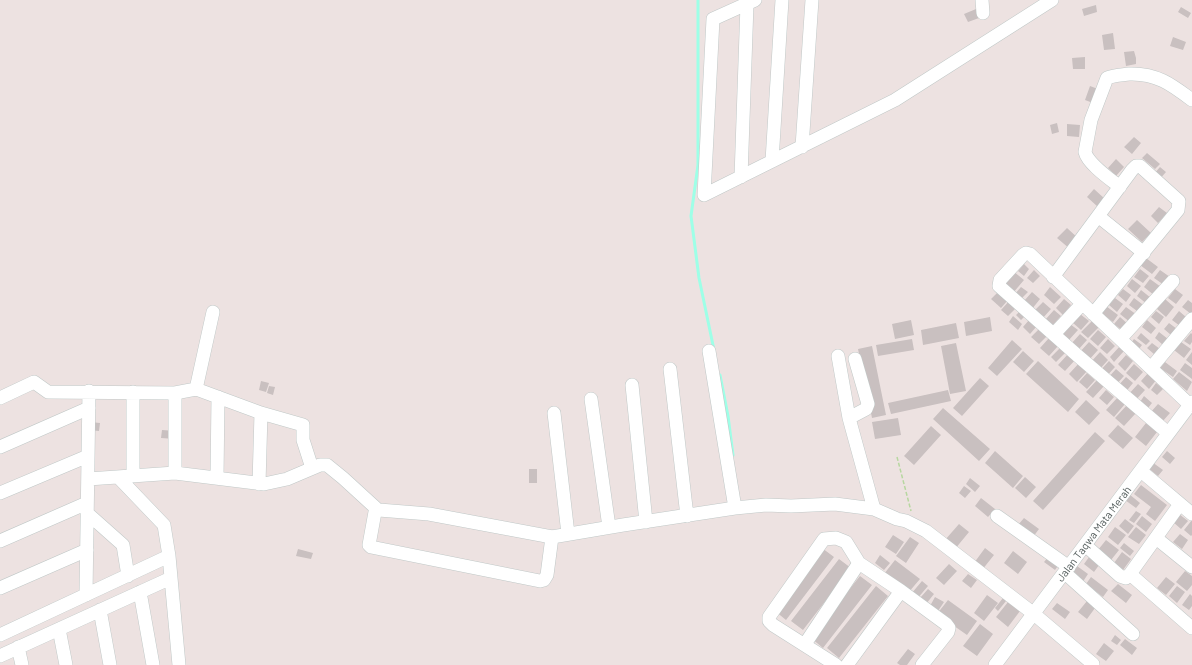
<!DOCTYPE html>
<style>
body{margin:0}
canvas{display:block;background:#ede2e1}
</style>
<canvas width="1192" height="665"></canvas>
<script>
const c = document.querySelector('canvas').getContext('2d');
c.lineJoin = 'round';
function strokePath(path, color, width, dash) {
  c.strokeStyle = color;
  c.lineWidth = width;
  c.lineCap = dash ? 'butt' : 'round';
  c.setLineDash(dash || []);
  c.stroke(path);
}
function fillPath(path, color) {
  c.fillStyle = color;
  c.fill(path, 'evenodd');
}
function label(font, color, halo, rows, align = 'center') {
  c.font = font + ' Barlow,sans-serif';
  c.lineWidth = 3;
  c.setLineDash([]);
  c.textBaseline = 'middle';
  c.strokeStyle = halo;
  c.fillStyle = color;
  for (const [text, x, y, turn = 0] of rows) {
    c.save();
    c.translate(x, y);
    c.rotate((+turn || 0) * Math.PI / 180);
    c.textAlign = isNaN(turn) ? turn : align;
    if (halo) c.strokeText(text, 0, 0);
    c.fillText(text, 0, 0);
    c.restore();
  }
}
strokePath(new Path2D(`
 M698,0v165l-7,51 8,62 15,72
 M720,375l8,41 5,39`), '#9effe7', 3);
fillPath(new Path2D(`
 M1096,5l1,7 -13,4 -2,-7z
 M1181,7l10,6 -3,5 -10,-6z
 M976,9l3,9 -11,4 -4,-8z
 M1113,33l2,16 -11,1 -2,-15z
 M1173,37l13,5 -3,8 -13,-4z
 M1134,51l2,7v6l-10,2 -2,-14z
 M1085,57v12h-12l-1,-11z
 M1090,86l8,3 -5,14 -8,-3z
 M1057,123l2,9 -7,2 -2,-9z
 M1067,124l13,1 -1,12 -12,-1z
 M1134,137l7,6 -9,11 -8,-7z
 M1147,153l13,11 -5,5 -13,-11z
 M1116,159l8,8 -8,9 -8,-8z
 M1160,167l6,5 -7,8 -6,-5z
 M1094,189l11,10 -7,8 -11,-10z
 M1159,207l8,6 -9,10 -7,-7z
 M1137,220l14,13 -9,9 -14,-13z
 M1067,228l12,11 -9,10 -13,-11z
 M1146,258l12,9 -6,7 -12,-9z
 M1024,264l5,5 -5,7 -6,-5z
 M1140,269l9,7 -6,7 -9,-6z
 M1034,270l6,6 -7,7 -6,-5z
 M1160,270l10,7 -6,8 -10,-7z
 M1013,271l11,9 -11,13 -11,-9z
 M1132,279l9,7 -6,7 -8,-7z
 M1150,279l11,8 -6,9 -11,-9z
 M1021,287l7,5 -8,8 -6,-5z
 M1050,287l11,10 -7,7 -10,-9z
 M1123,289l8,6 -5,7 -8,-7z
 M1175,289l8,6 -7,9 -8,-6z
 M1141,290l10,8 -4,6 -10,-8z
 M998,292l10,8 -7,8 -10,-9z
 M1032,292l8,7 -8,10 -8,-8z
 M1115,298l8,6 -6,8 -8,-7z
 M1134,298l12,9 -5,7 -12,-9z
 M1064,299l7,6 -8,10 -7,-7z
 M1165,299l9,8 -8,10 -9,-8z
 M1010,300l7,7 -9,9 -7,-6z
 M1188,300l4,3v9l-1,2 -9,-7z
 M1043,302l8,7 -9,10 -9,-7z
 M1106,306l12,9 -5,7 -12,-9z
 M1126,307l11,8 -6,8 -11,-9z
 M1022,309l5,5 -6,6 -5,-5z
 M1054,310l7,6 -9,10 -7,-6z
 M1156,311l8,6 -5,7 -8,-7z
 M1179,311l7,6 -6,9 -8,-6z
 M1080,314l9,7 -8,9 -9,-8z
 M1013,316l9,8 -4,6 -9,-8z
 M990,317l2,14 -26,5 -2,-14z
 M1120,317l9,8 -5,7 -10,-8z
 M911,320l3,15 -19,4 -3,-15z
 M1029,320l8,6 -7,8 -7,-7z
 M1147,320l9,8 -5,6 -9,-7z
 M1092,321l7,6 -11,11 -7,-6z
 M956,323l3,15 -36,7 -2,-15z
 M1169,323l8,6 -6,6 -7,-6z
 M1070,324l8,6 -10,11 -7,-7z
 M1041,327l8,7 -10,10 -8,-7z
 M1098,330l8,7 -8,9 -8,-7z
 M1159,332l9,7 -5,6 -8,-7z
 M1141,333l9,8 -4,4 -9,-7z
 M1191,333l1,1v8l-2,3 -6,-4z
 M1080,334l7,6 -9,10 -7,-6z
 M1049,338l9,8 -9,10 -9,-8z
 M912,339l2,11 -36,6 -2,-11z
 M1108,339l7,7 -8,8 -7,-6z
 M1134,339l8,6 -3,4 -8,-6z
 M1012,340l10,9 -25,27 -9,-8z
 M1089,342l9,8 -10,11 -9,-8z
 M1181,342l10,7 -7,9 -10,-8z
 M956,343l10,48 -16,3 -9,-48z
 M1152,343l8,6 -5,6 -8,-7z
 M872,346l14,69 -14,3 -14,-69z
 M1120,346l4,5 -10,11 -4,-5z
 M1061,347l5,5 -10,10 -5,-5z
 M1023,351l11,10 -10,11 -11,-10z
 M1100,352l8,8 -9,10 -9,-7z
 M1192,352v13l-6,-5z
 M1069,353l7,6 -11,12 -7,-6z
 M1126,355l7,6 -8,10 -7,-7z
 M1038,361l41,38 -11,13 -42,-38z
 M1109,361l6,6 -10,11 -6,-6z
 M1080,362l8,8 -11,12 -8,-8z
 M1165,362l12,9 -4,6 -13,-9z
 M1185,363l7,5v11l-12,-9z
 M1134,364l9,8 -8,9 -9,-8z
 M1116,369l8,7 -9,10 -8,-7z
 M1149,372l8,7 -8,10 -8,-8z
 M1179,372l13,10 -5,9 -14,-12z
 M1087,373l8,7 -8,9 -8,-7z
 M1126,377l7,6 -9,11 -7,-7z
 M980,378l9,8 -27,30 -9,-8z
 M1097,380l7,6 -11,12 -7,-6z
 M261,381l8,2 -3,9 -7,-2z
 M1156,383l7,6 -6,6 -6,-5z
 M1138,384l7,6 -11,12 -7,-6z
 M269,386l6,1 -2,8 -6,-2z
 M948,390l3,11 -60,13 -3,-11z
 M1106,390l8,7 -7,8 -8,-7z
 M1144,396l8,7 -4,5 -8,-6z
 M1118,397l7,7 -11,13 -8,-7z
 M1086,400l14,13 -11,12 -14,-13z
 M1158,404l12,9 -8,9 -12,-9z
 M1127,405l9,8 -12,13 -9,-8z
 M943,408l47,41 -11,12 -46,-42z
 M898,418l3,17 -26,4 -3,-17z
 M90,422l10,1 -1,8 -10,-1z
 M1146,423l11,9 -11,14 -11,-9z
 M1118,425l15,13 -10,11 -15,-13z
 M931,426l10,9 -27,30 -10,-9z
 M162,430l14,1 -1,8 -14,-1z
 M1095,432l10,9 -62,69 -10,-9z
 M995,451l28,25 -10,12 -28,-25z
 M1167,451l8,7 -5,6 -8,-7z
 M1152,462l11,8 -5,6 -10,-8z
 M529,469h8v14h-8z
 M1025,477l11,10 -10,11 -11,-10z
 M970,478l10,8 -5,6 -9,-8z
 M1141,485l26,20 -12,16 -9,-7 5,-7 -17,-13z
 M964,486l7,5 -6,7 -6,-5z
 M1129,494l11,9 -4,5 -11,-8z
 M981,498l14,11 -7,8 -13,-11z
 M1136,511l5,3 -7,9 -5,-3z
 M1179,514l9,7 -7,8 -8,-7z
 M1142,516l10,8 -6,8 -10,-8z
 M1024,518l15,11 -6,8 -15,-12z
 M1125,519l9,7 -6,8 -9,-8z
 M1192,520v15l-1,1 -7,-6z
 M959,524l10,8 -14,17 -10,-9z
 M1115,527l11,8 -8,10 -10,-8z
 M1136,527l10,8 -7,9 -11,-7z
 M1180,534l8,6 -6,9 -9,-7z
 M893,535l11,7 -8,12 -11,-7z
 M910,537l9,6 -13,20 -10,-7z
 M1106,540l13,10 -8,10 -13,-10z
 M1124,543l10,8 -4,5 -10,-8z
 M822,548l12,9 -48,63 -11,-9z
 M985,548l9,7 -12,15 -8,-7z
 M298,549l15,4 -2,6 -15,-3z
 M1013,551l14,11 -9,12 -14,-11z
 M1122,552l9,7 -8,11 -9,-7z
 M1092,553l10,8 -8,11 -10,-8z
 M880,555l10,8 -6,7 -9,-7z
 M1050,555l10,8 -5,7 -11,-8z
 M839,559l12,9 -48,62 -12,-9z
 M895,560l25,19 -12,14 -24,-19z
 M949,564l8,7 -13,14 -8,-7z
 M1077,566l11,8 -6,9 -11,-9z
 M1185,571l7,5v9l-5,6 -11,-9z
 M968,574l9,6 -6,8 -9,-7z
 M860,576l12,9 -49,63 -12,-10z
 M1091,577l17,13 -5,7 -17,-13z
 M1166,577l9,7 -9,11 -9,-7z
 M922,581l6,5 -11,13 -6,-5z
 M1118,584l14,11 -6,8 -15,-12z
 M876,586l12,10 -49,62 -12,-10z
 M1177,586l8,6 -8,11 -8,-7z
 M928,589l6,5 -8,10 -6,-6z
 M1190,594l2,2v10l-3,4 -7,-5z
 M987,595l11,8 -14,18 -10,-8z
 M935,597l9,5 -6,9 -8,-5z
 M1003,598l3,3 -8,10 -3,-3z
 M948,600l29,21 -10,14 -30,-21z
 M1087,601l8,7 -8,11 -9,-7z
 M1008,602l12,9 -12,16 -12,-10z
 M1057,603l13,9 -5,7 -13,-10z
 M980,624l13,10 -16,22 -14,-10z
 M1115,635l6,5 -4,5 -6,-4z
 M1125,639l12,9 -5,7 -12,-10z
 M1104,643l10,8 -8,10 -10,-7z
 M908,649l7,5 -8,11h-7l-3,-2z`), '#c9c0c0');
const minor = new Path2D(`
 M755,0l-42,19 -9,176 191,-95 157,-100
 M982,0l1,13
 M802,147l10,-147
 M772,161l10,-161
 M741,177l6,-173
 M1120,187c-10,-8 -32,-23 -35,-35l6,-32 16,-42c6,-3 15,-3 22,-4 27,-1 42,10 63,26
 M1098,216l46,37
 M1053,277l79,-107 4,-4h4l39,35 -1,9 -85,104
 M1054,334l28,-30
 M1120,339l53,-58
 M709,351l26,157
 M838,356l11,62 25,91
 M1151,368l41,-49
 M670,369l17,147
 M632,385l14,137
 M196,389l17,-77
 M175,393v80
 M0,398l34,-16 14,10 127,1 21,-4 65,24 42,12v15l9,28
 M591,399l18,128
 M554,413l14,121
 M849,418l17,-9 2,-5 -13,-45
 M1168,433l-90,-77 -79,-70 1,-6 23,-25 3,-2 4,1 160,151
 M0,447l89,-39
 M1141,471l51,43
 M133,476v-84
 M119,478l45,47 5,31 10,109
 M217,478l1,-81
 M88,479l87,-6 89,11 23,-5 33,-14h7l16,13 35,32
 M259,484l2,-71
 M0,493l88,-37
 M87,513l36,32 5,31
 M997,516l72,51
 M552,537l-5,38 -3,5 -4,1 -169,-34 -2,-2 6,-33 4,-2 50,4 123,23 71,-12 112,-17 31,-3 25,1 44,-2 39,5 23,10 9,2 20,10 108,83 59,50
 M1156,538l36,29
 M0,541l87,-38
 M1085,545l35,31 6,2 4,-4 50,-70
 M1065,573l68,61
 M1130,574l62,54
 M0,588l87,-38
 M140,592l13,73
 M86,595l3,-204
 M100,610l10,55
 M59,629l7,36
 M0,635l169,-79
 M805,644l54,-81
 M18,647l4,18
 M0,656l171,-78
 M836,665l-63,-40 -4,-4v-4l55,-78 12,-1 10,4 13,21 42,28 45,33 3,4 -1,4 -26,33
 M847,665l54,-74
 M995,665l197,-263`);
strokePath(minor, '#c0c8c7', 14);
strokePath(new Path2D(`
 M897,457l14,54`), '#b7d7a0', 1.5, [4, 2]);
strokePath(minor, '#fff', 13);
label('11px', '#596261', '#fff', [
 ["Jalan Taqwa Mata Merah",1094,534,-53]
]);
</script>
